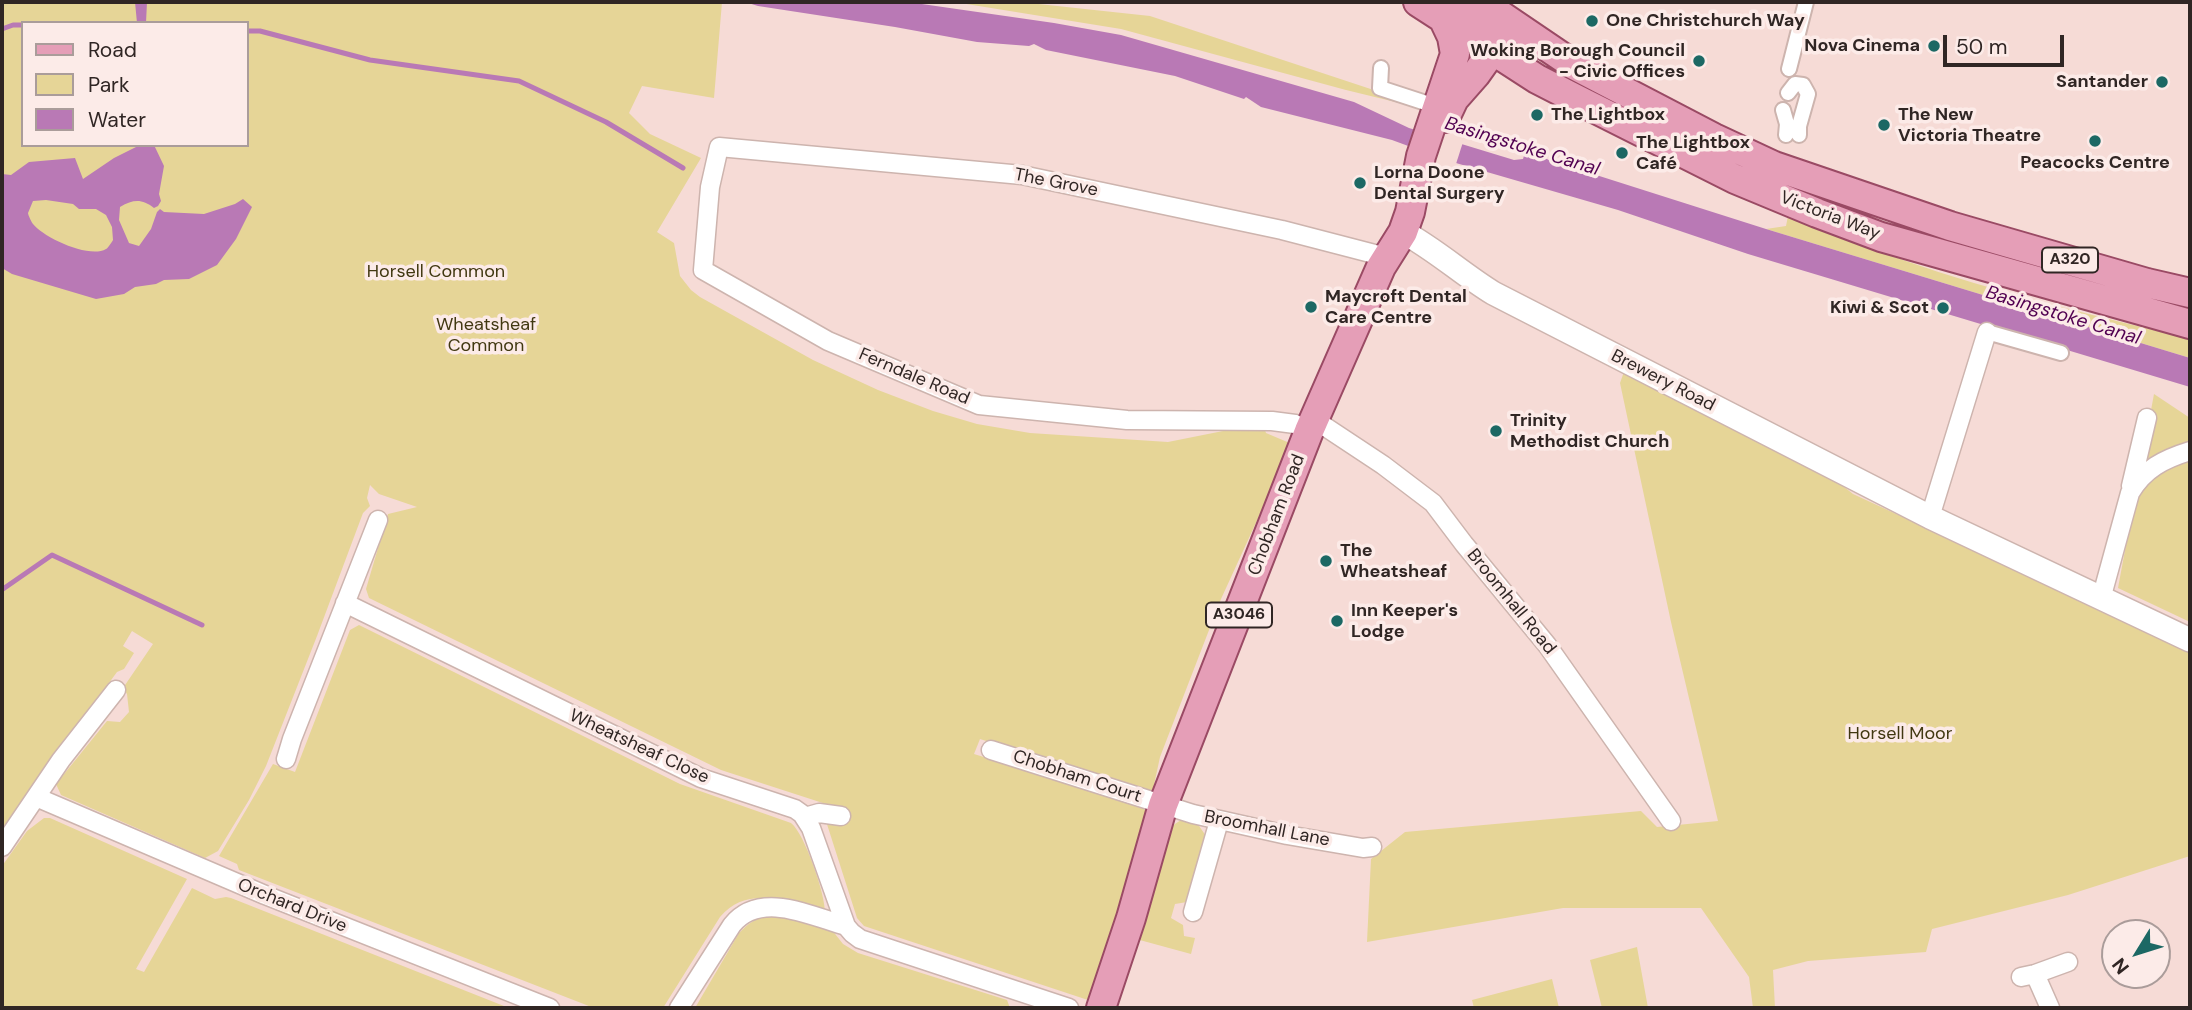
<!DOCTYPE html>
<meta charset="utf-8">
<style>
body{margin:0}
#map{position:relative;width:2192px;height:1010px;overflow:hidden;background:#f6dbd6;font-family:"DM Sans",sans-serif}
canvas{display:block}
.frame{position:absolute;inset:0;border:4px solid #302624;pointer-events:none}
.legend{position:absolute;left:21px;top:21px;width:228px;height:126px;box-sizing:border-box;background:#fcebe8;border:2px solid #aa9c9a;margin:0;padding:9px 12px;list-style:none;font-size:21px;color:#302624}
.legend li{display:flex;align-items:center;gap:14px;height:35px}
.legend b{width:35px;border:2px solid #aa9c9a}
.north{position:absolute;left:2101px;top:919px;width:70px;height:70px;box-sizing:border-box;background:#fcebe8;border:2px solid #aa9c9a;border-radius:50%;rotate:232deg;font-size:19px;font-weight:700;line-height:28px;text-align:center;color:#302624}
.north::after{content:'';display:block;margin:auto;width:24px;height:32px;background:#1c6864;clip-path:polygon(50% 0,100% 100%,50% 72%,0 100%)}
.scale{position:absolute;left:1943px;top:35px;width:121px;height:32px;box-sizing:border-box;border:4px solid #302624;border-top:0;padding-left:9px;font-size:21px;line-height:24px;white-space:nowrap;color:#302624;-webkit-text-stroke:5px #fcebe8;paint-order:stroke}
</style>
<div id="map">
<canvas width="2192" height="1010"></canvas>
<div class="frame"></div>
<ul class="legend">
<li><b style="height:9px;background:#e59eb7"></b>Road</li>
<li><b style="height:19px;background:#e6d597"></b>Park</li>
<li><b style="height:19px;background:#b979b5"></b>Water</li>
</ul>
<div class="north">N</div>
<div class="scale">50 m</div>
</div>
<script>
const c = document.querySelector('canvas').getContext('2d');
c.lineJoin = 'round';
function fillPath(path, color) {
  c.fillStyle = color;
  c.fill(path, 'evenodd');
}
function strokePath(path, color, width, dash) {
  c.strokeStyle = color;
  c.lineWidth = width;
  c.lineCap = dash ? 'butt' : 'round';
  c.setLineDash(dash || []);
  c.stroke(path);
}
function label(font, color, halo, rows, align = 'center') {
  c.font = font + ' "DM Sans",sans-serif';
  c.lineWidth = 7;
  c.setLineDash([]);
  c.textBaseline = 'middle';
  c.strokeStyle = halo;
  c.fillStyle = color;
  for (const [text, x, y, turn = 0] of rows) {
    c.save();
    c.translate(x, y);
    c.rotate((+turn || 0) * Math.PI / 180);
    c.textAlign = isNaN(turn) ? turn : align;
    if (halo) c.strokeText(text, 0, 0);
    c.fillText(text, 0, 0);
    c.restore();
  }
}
fillPath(new Path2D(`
 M2,2h720l-8,96 -72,-12 -13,27 21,21 51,24 -44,74 17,11 6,33 11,14 9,7 113,63 65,30 55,21 44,13 53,9 138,9 65,-13 32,1 1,3 26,11 -71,155 -61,158 -8,37 -172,-55 -6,15 103,32 69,24 -15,62 -40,129 -227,-75 -7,-8 -32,-100 4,-13 -108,-35 -352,-172 -3,-9 22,-75 29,-7 -38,-13 -9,-9 -3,13 3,8 -7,7 -46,123 -51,130 -17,34 -31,51 -13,7 -144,-63 -5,-11 51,-63 13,1 9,-10 -2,-18 -4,-6 30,-44 -21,-13 -9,15 11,7 -10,16 -7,3 -115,157zM23,23h224v122h-224z
 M954,2h66l130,14 272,90 -2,2 -74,-18 -225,-61z
 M1788,216c39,14 76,30 115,44 94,33 191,55 287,79v19l-424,-129 20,-3z
 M1625,369l208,109 20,16 337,156v206l-122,39 -136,34 -6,23 -118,9 -35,9 2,38h-22l-4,-31 -48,-69h-138l-196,34 4,-83 34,-27 236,-21 16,16 61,-6 -47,-199 -51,-239z
 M2154,394l36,24v204l-72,-34z
 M359,625l321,159 111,39c14,11 34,71 34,89 -39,-5 -73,-31 -105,5l-57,91h-69l-355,-138 -2,-6 -18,-8 54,-92 22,8 55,-142z
 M44,818h6l137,61 -51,90 8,3 48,-84 23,11 11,-2 5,1 278,110h-507v-142l25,-35z
 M1181,820l16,3 9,13 -19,66 -12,2 -4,14 12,7 1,11 11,2 -4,16 -55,-15 33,-111z
 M771,916l27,2 34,12 11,14 15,9 149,47 3,8h-315l44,-75c10,-10 17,-16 32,-17z
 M1637,947l11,61h-46l-12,-48z
 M1552,979l7,29h-85l-2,-8z`), '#e6d597');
fillPath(new Path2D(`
 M135,2h12l-1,21h-9z
 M745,2h163l146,21 67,12 233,67 55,26 105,32 9,-1 3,-10 23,11 217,69 424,129v29l-442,-133 -130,-44 -169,-49 -57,-21 -131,-33 -15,-10 -2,2 -69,-23 -129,-26 -12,-6 -5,2 -52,-4 -82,-15 -137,-21z
 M140,145h14l10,21 -5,28 2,7 -3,5 -4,2c-12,-9 -20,-9 -34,-1l-1,13 10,23 10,3 12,-17 6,-17 3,-3 4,3 40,2 31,-10 8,-5 9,8 -16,32 -19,26 -28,14 -25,1 -8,4 -21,3 -11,7 -28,5 -84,-25 -10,-6v-94l9,1 18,-13 46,-4 8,21 31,-21zM46,200l27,4 6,5h17l10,6 6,12 1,13c-1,2 -6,9 -7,9 -17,10 -63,-12 -73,-25 -1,-1 -5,-9 -5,-11l5,-12z`), '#b979b5');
fillPath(new Path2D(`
 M1417,127l46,15 -7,22 -12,-1 -36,-13z`), '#f6dbd6');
strokePath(new Path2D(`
 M2,29l11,-4h10
 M247,31h13l110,29 149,21 87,41 77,46
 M2,588l1,1 49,-34 150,70`), '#b979b5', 5);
const pedestrian = new Path2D(`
 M1381,68l-1,20 49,16
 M1789,69l17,-67
 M1788,93l7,-9 8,1 5,9 -9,32v9
 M1783,110l4,14 -1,11
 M1987,332l74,21`);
const minor = new Path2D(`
 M1315,420l68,45 50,38 31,41 83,101 124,176
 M1309,431l-14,-7 -23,-3 -145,-1 -148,-15 -151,-64 -125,-71 7,-83 9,-40 303,28 260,55 104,27
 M2131,486l16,-68
 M1930,517l57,-185
 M2101,599l29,-106c14,-24 34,-34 60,-42
 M345,603l356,175 94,31 7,5 9,14 35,98 6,7 8,6 209,69
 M991,750l202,64 94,21 76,13 9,-1
 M286,759l6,-20 86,-219
 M36,797l229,98 285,113
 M805,817l14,-4 22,3
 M2,847l59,-87 55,-70
 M1193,912l26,-91
 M2035,974l15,34
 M2021,977l14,-3 33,-12
 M679,1008l53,-83c28,-35 79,-9 114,1`);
const tertiary = new Path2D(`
 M1403,232c32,17 59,42 90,61l437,224 260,123`);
const primary = new Path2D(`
 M1418,2l119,77 39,20 159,80 82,34 64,24 309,87
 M1481,2l93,63 140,73 60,28 176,60 197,57 43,10
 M1445,118l9,-19 22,-25 27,-38 -49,-34
 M1101,1008l30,-90 32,-113 146,-374 72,-164 22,-35 7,-20 11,-56 34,-102 -3,-17 -9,-19`);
strokePath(pedestrian, '#cdb4ae', 18);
strokePath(minor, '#cdb4ae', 21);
strokePath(tertiary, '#cdb4ae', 26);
strokePath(primary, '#9a4a64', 32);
strokePath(pedestrian, '#fff', 14);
strokePath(minor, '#fff', 18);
strokePath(tertiary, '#fff', 23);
strokePath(primary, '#e59eb7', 28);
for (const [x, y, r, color] of [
 [1592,21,7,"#1c6864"],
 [1934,46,7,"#1c6864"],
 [1699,61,7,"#1c6864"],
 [2162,82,7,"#1c6864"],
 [1537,115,7,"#1c6864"],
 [1884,125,7,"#1c6864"],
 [2095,141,7,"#1c6864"],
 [1622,153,7,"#1c6864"],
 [1360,183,7,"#1c6864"],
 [1311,307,7,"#1c6864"],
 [1943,308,7,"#1c6864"],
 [1496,431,7,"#1c6864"],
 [1326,561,7,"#1c6864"],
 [1337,621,7,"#1c6864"]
]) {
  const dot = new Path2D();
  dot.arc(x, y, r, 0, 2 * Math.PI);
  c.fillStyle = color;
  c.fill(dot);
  strokePath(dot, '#fcebe8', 2.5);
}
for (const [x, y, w] of [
 [2070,260,56],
 [1239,615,66]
]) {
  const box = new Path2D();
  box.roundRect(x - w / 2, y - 12.5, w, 25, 5);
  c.fillStyle = '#fcebe8';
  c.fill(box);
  strokePath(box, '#302624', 2);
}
label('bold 16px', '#302624', null, [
 ["A320",2070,260],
 ["A3046",1239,615]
]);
label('bold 18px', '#302624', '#fcebe8', [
 ["One Christchurch Way",1606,21],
 ["Nova Cinema",1920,46,"right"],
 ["Woking Borough Council",1685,51,"right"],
 ["- Civic Offices",1685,72,"right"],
 ["Santander",2148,82,"right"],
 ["The Lightbox",1551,115],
 ["The New",1898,115],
 ["Victoria Theatre",1898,136],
 ["The Lightbox",1636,143],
 ["Café",1636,164],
 ["Peacocks Centre",2095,163,"center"],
 ["Lorna Doone",1374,173],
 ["Dental Surgery",1374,194],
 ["Maycroft Dental",1325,297],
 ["Care Centre",1325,318],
 ["Kiwi & Scot",1929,308,"right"],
 ["Trinity",1510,421],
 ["Methodist Church",1510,442],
 ["The",1340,551],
 ["Wheatsheaf",1340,572],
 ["Inn Keeper's",1351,611],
 ["Lodge",1351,632]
], 'left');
label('18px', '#302624', '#fcebe8', [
 ["The Grove",1056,183,11],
 ["Victoria Way",1830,216,21],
 ["Ferndale Road",914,377,23],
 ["Brewery Road",1663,381,27],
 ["Chobham Road",1277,515,-69],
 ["Broomhall Road",1511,602,51],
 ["Wheatsheaf Close",639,747,25],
 ["Chobham Court",1077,777,18],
 ["Broomhall Lane",1267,829,11],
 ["Orchard Drive",292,906,22]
]);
label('18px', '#413811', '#fcebe8', [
 ["Horsell Common",436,272],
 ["Wheatsheaf",486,325],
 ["Common",486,346],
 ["Horsell Moor",1900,734]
]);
label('italic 19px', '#510051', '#fcebe8', [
 ["Basingstoke Canal",1522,147,17],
 ["Basingstoke Canal",2063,316,17]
]);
</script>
